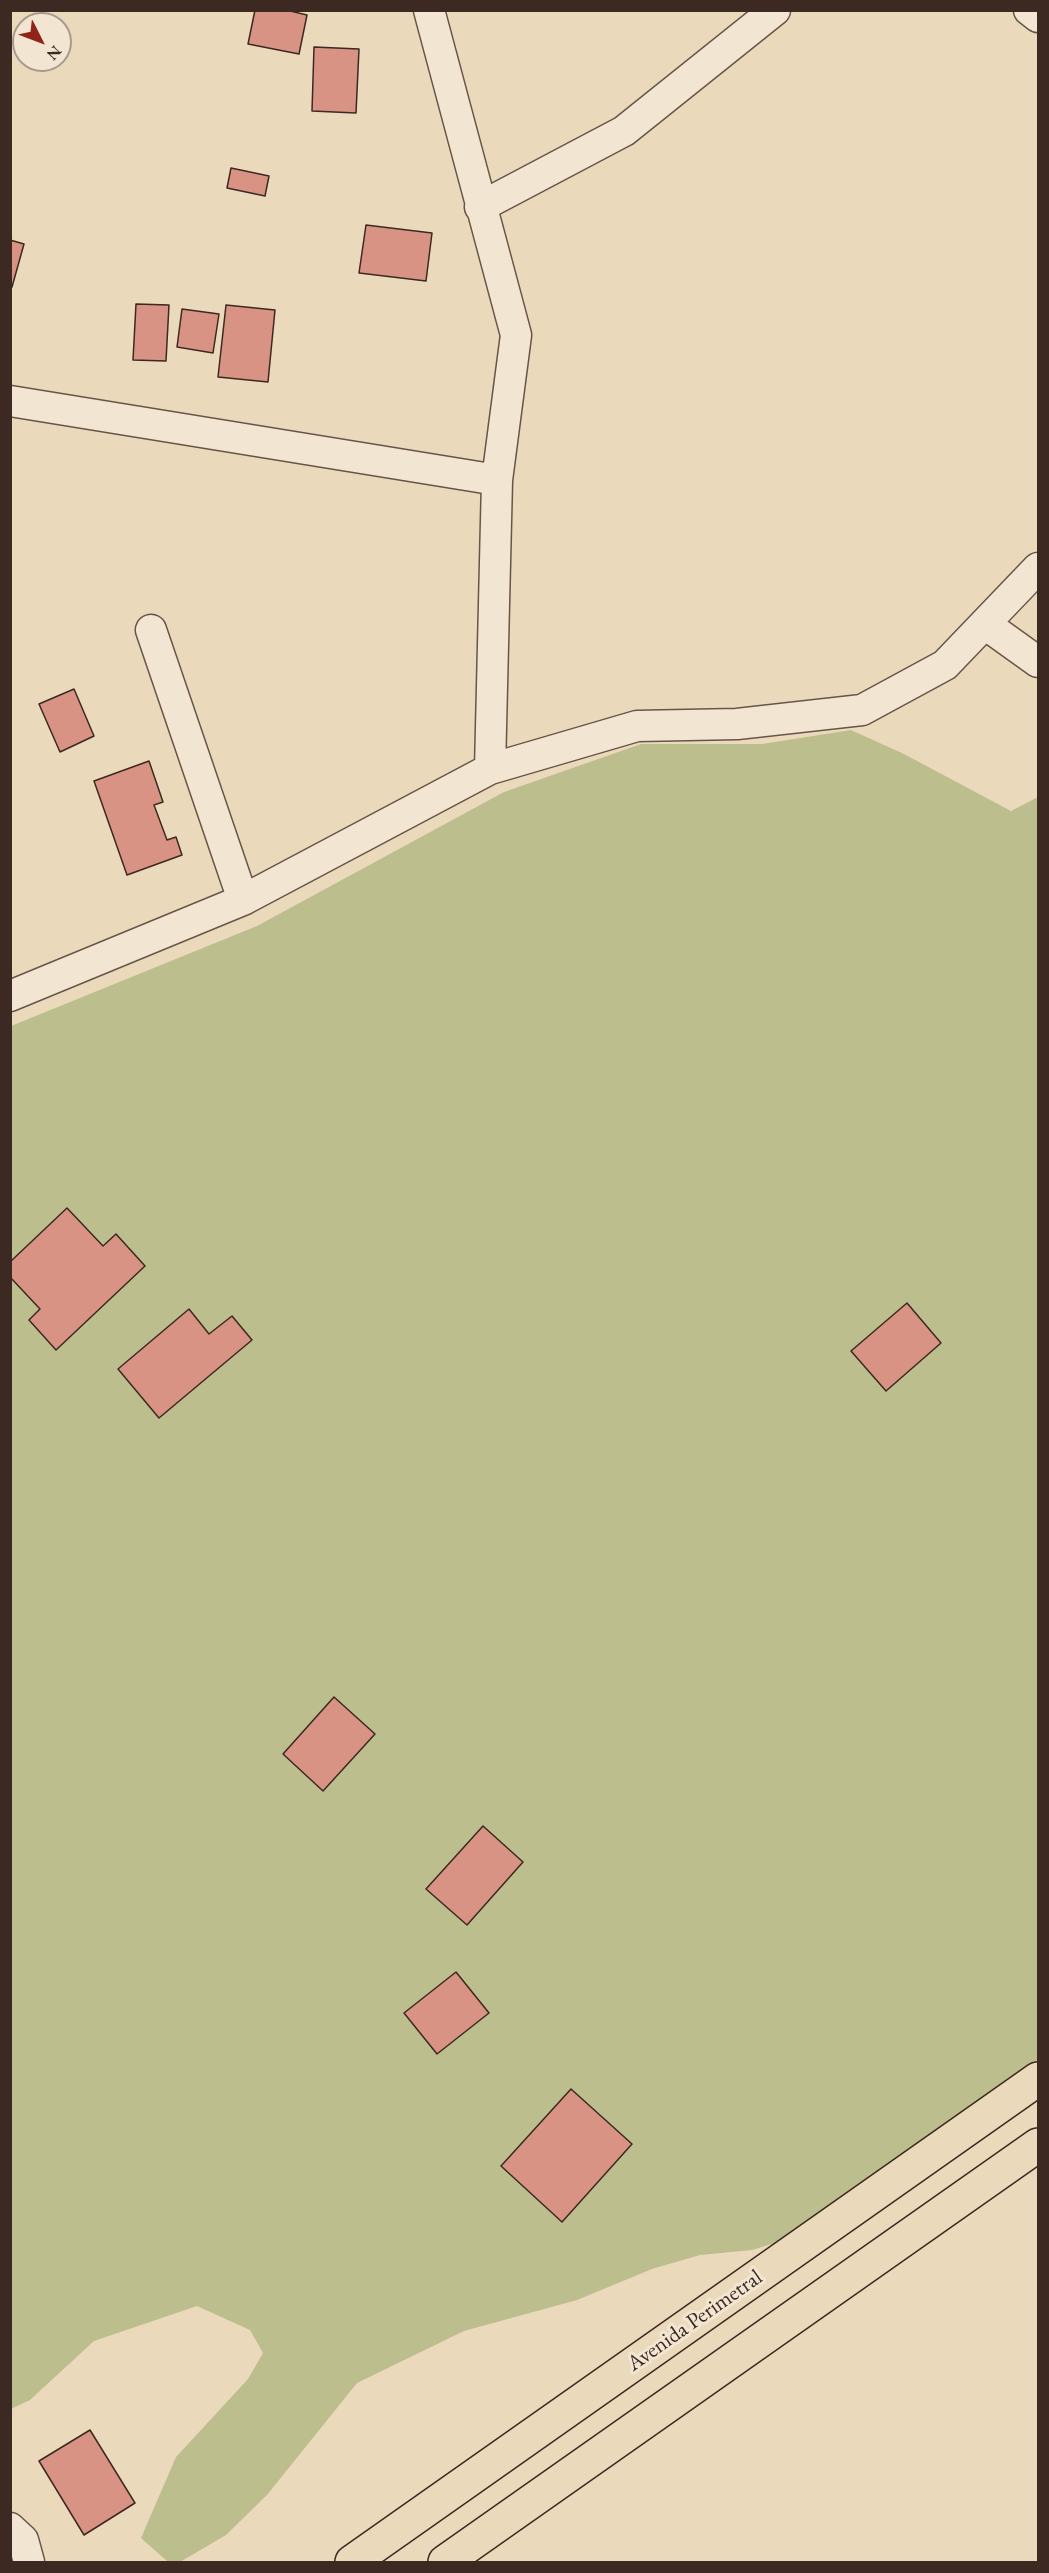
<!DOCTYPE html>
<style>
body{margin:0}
#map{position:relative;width:1049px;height:2573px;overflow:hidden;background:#ebd9bc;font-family:"EB Garamond",serif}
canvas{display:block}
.frame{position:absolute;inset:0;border:12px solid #3c2921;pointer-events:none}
.north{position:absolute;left:12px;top:12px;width:60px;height:60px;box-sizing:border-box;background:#f2e6d3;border:2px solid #a99a8c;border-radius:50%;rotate:132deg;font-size:16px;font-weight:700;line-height:24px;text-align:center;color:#3c2921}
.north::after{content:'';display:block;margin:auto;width:21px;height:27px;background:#8f2418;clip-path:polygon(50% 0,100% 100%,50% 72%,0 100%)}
</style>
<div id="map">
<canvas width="1049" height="2573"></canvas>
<div class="frame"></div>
<div class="north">N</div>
</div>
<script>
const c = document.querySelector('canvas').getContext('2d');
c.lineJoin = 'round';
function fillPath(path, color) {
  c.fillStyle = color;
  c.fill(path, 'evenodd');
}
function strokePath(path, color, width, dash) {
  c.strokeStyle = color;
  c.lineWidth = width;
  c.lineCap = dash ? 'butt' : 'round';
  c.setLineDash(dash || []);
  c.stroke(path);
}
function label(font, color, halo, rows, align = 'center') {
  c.font = font + ' "EB Garamond",serif';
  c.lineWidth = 6;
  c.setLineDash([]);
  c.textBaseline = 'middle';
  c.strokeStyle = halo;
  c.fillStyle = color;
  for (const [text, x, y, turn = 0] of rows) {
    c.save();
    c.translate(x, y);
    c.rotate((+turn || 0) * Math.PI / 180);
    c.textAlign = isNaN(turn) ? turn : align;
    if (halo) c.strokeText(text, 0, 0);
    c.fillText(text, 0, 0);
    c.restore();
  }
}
fillPath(new Path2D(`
 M851,730l53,24 107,57 27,-14v1281l-217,151 -69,21 -52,5 -48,14 -75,31 -113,31 -107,52 -90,112 -41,40 -46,27h-12l-27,-24 35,-81 72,-78 15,-26 -13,-23 -53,-24 -103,35 -64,59 -19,9v-1383l246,-100 247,-134 137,-48h121z`), '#bdbe8d');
const building = new Path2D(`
 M255,10h31l21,5 -8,39 -51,-10z
 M314,47l45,2 -3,64 -44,-2z
 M231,168l38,8 -4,20 -38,-8z
 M366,225l66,8 -6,48 -67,-8z
 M10,240l14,4 -12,43h-2z
 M136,304l33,1 -3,56 -33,-1z
 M226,305l49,5 -7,72 -50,-5z
 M182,309l37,5 -6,39 -36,-6z
 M74,689l20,47 -34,16 -21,-48z
 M149,761l14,41 -9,3 13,35 9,-3 6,18 -55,20 -33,-94z
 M67,1208l36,38 13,-12 29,32 -89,84 -27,-30 11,-11 -30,-32v-15z
 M907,1303l34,40 -55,48 -35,-40z
 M189,1309l20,25 23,-18 20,24 -93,78 -41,-49z
 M334,1697l41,37 -52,57 -40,-37z
 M483,1826l40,36 -56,63 -41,-36z
 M456,1972l33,41 -52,41 -33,-41z
 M571,2089l61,55 -70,78 -61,-56z
 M90,2430l45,73 -51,32 -45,-74z`);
fillPath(building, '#d89385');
strokePath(building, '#3c2921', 1.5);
const street = new Path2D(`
 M429,10l87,325 -19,145
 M1029,10l9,7
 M480,207l144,-76 151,-121
 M10,401l487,79 -7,289
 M985,624l53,38
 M151,630l92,270
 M10,996l233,-96 247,-131 147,-43 100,-2 125,-14 83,-45 93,-97
 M10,2528l13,12 6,22`);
const primary = new Path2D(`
 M352,2562l686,-483
 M445,2562l593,-417`);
strokePath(street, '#685548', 33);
strokePath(primary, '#3c2921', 36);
strokePath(street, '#f2e6d3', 30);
strokePath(primary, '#ebd9bc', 33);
label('22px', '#3c2921', '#f2e6d3', [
 ["Avenida Perimetral",695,2321,-35]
]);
</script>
